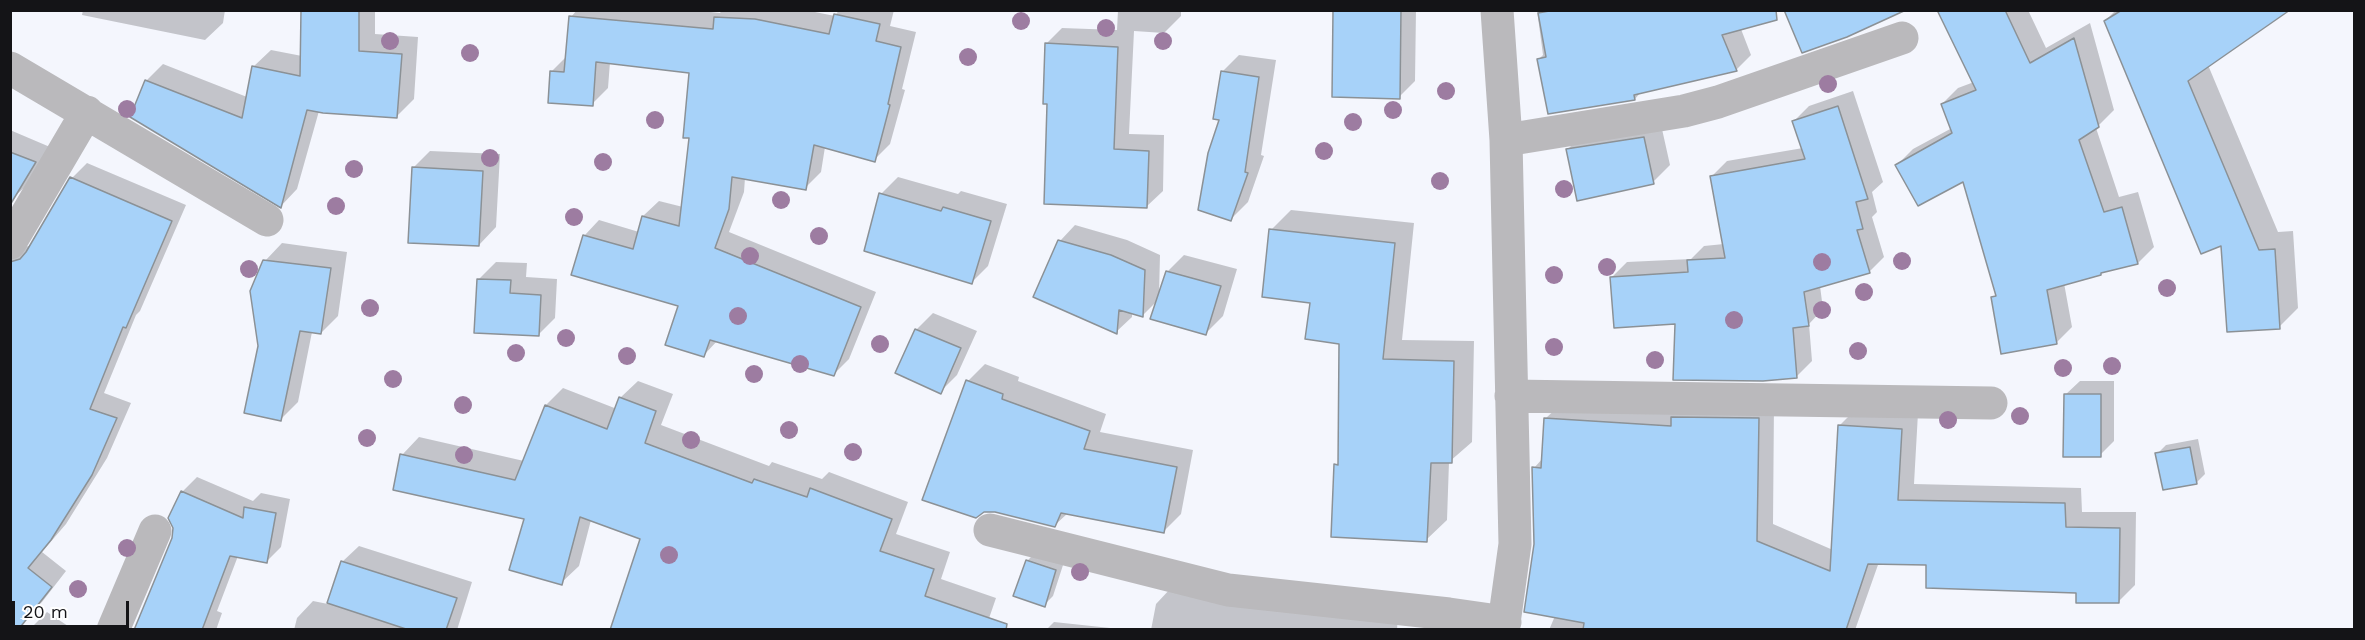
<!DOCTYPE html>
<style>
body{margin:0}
#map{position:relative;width:2365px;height:640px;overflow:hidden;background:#f4f6fd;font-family:"Work Sans",sans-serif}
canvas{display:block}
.frame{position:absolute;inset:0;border:12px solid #141417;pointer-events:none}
.scale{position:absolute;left:12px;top:601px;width:117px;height:27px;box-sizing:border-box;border:3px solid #141417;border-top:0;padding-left:8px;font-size:18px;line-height:21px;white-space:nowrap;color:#141417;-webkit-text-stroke:4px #fff;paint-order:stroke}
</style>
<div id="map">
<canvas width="2365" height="640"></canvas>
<div class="frame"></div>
<div class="scale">20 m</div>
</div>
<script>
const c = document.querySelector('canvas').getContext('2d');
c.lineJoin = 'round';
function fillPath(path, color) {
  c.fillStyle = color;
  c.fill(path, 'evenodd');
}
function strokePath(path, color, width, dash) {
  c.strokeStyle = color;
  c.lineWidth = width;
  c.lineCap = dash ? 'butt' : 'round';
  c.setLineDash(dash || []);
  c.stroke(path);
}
fillPath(new Path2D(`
 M83,10h142l-2,13 -18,17 -123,-25z
 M303,10h72v24l43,3 -4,62 -17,17 -78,-5 -22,78 -16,17 -135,-125 17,-17 84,33 6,-30 18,-17 31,6z
 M577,10h116l27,3 2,-3h83l30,6 4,-6h55l-4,16 26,6 -14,57 3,1 -15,54 -16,16 -49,-13 -4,25 -16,16 -60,-10 -1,14 -15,40 147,60 -27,67 -16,16 -115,-35 -14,15 -24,-50 -96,-69 15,-16 40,12 4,-16 16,-15 24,6 7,-70 1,-66 -81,-9 -2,26 -16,16 -41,-32 16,-16 4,-39z
 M1118,10h63v6l-17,17 -30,-2 -5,103 35,1 -1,56 -17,16 -98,-104 -2,-59 16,-16 55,2z
 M1335,10h81l-1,71 -16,16z
 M1537,10h208l-6,14 12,31 -15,15 -95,22 -6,7 -86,13 -10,-53 4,-4z
 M2000,10h28l18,38 44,-25 24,87 -18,18 23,69 19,-5 16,55 -16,16 -36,8 -38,12 8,44 -16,16 -63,-45 4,-4 -33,-114 -67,-15 16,-16 39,-21 -10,-24 16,-16 16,-6z
 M2116,10h61l31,55 70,167 15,-1 5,77 -19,19 -56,-84 -118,-222z
 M1239,55l37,5 -15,95 3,1 -16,46 -17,17 -10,-100 1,-47z
 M1853,91l30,91 -11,10 5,20 -5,5 12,40 -15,15 -49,14 3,23 -14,15 3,37 -16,16 -119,-55 -65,-45 15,-15 64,-3 13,-13 20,-2 -12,-68 15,-15 76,-13 -9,-27 15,-15z
 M1660,120l10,45 -17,17 -86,-32 17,-17z
 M10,130l40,17 -22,37 -16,15h-2z
 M430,151l70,3 -4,73 -17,18 -66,-77z
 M87,163l99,42 -46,106 -4,4 -32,78 27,10 -24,55 -41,66 -24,28 24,19 -24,31 -16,15 -16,-12v-366l15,8 7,-2 40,-67z
 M898,177l60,17 3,-3 46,13 -19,62 -17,17 -90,-89z
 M1291,210l123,13 -12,117 72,1 -2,101 -23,20 -2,58 -21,20 -90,-75 3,-3 2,-120 -30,-41 -40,-71z
 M1075,225l52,15 33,15 -1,40 8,-23 17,-17 53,14 -14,47 -17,17 -49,-32 -14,14 -11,-3v5l-16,15 -56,-91z
 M282,243l65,9 -9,64 -17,17 -9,-1 -14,70 -17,17 -21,-73 5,-85z
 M496,262l31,1 -1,14 31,2 -2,39 -17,17 -59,-56z
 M933,313l44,18 -20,44 -17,17 -24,-62z
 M985,364l34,13 -1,4 88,33 -6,18 93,18 -12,64 -17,17 -96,-18 -13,12 -87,-144z
 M638,381l35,13 -12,31 108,41 3,-4 50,17 7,-7 79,30 -12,32 54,18 -9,27 55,19 -11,32 -343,-92 -51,-18 -12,46 -18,17 -35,-65 -124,-63 17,-18 105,24 22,-56 17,-17 54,21 3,-11z
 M2080,381h34v60l-14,14 -35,-60z
 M1562,403h212l-1,121 60,26 6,-124 16,-16 63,3 -4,71 167,4 1,24h54l-1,73 -16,16 -41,-9 -150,-28 -49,-2 -24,68h-306l6,-14 -20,-72 -1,-76 9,-10 2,-39z
 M2198,439l7,35 -9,9 -39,-29 9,-9z
 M197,477l56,24 8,-8 29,6 -9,48 -15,15 -28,-6 -21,55 5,2 -6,17h-81l39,-91 8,-47z
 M359,546l113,36 -15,48h-163l3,-12 16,-17 15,3 14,-42z
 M1036,552l28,10 -11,34 -9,9 -17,-44z
 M1171,588l227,26 -1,16h-246l5,-26z
 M47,612l27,18h-45z
 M1054,622l75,8h-83z`), '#0003');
const building = new Path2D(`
 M301,10h58v41l43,3 -5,64 -74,-5 -16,-3 -26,98 -151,-91 15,-37 97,38 10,-52 48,10z
 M1333,10h68l-1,89 -68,-2z
 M1555,10h221l1,10 -55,15 15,36 -103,24 1,5 -87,14 -11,-55 9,-2 -8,-44z
 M1784,10h122l-59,27 -45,16z
 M1937,10h68l25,53 44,-25 25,89 -20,13 25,72 18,-5 16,57 -37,9v2l-54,15 10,54 -56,10 -10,-57 5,-1 -33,-114 -45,24 -23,-41 57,-32 -11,-29 35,-14z
 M2122,10h168l-102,71 71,169 16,-1 5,80 -53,3 -6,-86 -20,8 -97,-233z
 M834,14l46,10 -4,17 25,6 -13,57 2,1 -15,57 -61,-17 -8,45 -74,-13 -3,32 -14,39 146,59 -27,69 -124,-36 -6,17 -39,-12 13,-39 -107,-31 12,-40 50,14 9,-33 37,10 10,-88h-6l6,-65 -93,-11 -3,44 -45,-3 2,-32 14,1 5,-56 144,13 1,-12 41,2 74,15z
 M1045,43l73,4 -4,102 35,2 -2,57 -103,-4 3,-100h-4z
 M1221,71l38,6 -14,95 3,1 -17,48 -33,-11 10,-57 11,-33 -6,-1z
 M1838,106l30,93 -12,3 7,27 -6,1 13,43 -66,19 5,34 -16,2 4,50 -34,3 -90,-1 2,-56 -61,4 -4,-51 78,-5 -1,-12 38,-2 -15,-82 95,-17 -13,-38z
 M1644,137l10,47 -77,17 -11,-52z
 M10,152l26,10 -26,43z
 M412,167l71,4 -4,75 -71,-3z
 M70,177l102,44 -46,107 -3,-1 -33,82 27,9 -25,57 -41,65 -23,28 24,19 -34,43h-8v-368l10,-3 6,-7z
 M879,193l62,18 2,-4 48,14 -19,63 -108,-33z
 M1269,229l126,14 -12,116 71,2 -2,102h-21l-4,79 -96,-5 3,-73 4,1 1,-121 -34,-5 5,-36 -48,-6z
 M1058,240l53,15 34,15 -2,47 -24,-7 -2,24 -84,-37z
 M263,260l68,8 -10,66 -21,-3 -19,90 -37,-8 14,-67 -8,-55z
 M1166,271l55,15 -15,49 -56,-16z
 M477,279l34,1 -1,13 31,2 -2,41 -65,-3z
 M915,329l46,19 -20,46 -46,-21z
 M966,380l37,14 -1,5 88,32 -6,18 93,18 -13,66 -103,-20 -6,14 -60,-15h-11l-8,6 -54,-18z
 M2064,394h37v63h-38z
 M619,397l37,14 -11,32 107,40 2,-4 53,18 3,-9 82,31 -12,32 54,18 -9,27 82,28 -1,6h-396l30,-91 -60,-22 -18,68 -53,-15 15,-51 -131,-29 7,-36 115,26 30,-75 62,24z
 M1671,417l88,1 -2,123 73,30 8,-146 64,4 -4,71 167,3 1,24 54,1 -1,75h-43v-10l-150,-5v-23l-58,-1 -22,66h-263l1,-7 -60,-11 10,-68 -2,-77 9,1 3,-50 127,8z
 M2190,447l7,37 -34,6 -8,-37z
 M181,491l62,27 1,-11 32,6 -9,50 -37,-7 -28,74h-68l38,-92 1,-10 -5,-10z
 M1026,560l30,10 -11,37 -32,-11z
 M341,561l116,37 -11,32h-37l-82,-27z`);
fillPath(building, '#a7d2f9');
strokePath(building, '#8b9196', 1.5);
strokePath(new Path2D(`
 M1497,10l9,130 9,404 -12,86
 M10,68l257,152
 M1506,140l178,-29 34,-9 184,-64
 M10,243l77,-131
 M1511,396l480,7
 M990,530l238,60 221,24 56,8
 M113,630l42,-99`), '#bab9bc', 33);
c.fillStyle = '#9d7ca1';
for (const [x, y] of [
 [1021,21],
 [1106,28],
 [390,41],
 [1163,41],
 [470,53],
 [968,57],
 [1828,84],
 [1446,91],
 [127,109],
 [1393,110],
 [655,120],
 [1353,122],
 [1324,151],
 [490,158],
 [603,162],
 [354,169],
 [1440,181],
 [1564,189],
 [781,200],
 [336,206],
 [574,217],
 [819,236],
 [750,256],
 [1902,261],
 [1822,262],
 [1607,267],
 [249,269],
 [1554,275],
 [2167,288],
 [1864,292],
 [370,308],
 [1822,310],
 [738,316],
 [1734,320],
 [566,338],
 [880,344],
 [1554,347],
 [1858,351],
 [516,353],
 [627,356],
 [1655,360],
 [800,364],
 [2112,366],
 [2063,368],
 [754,374],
 [393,379],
 [463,405],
 [2020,416],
 [1948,420],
 [789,430],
 [367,438],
 [691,440],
 [853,452],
 [464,455],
 [127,548],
 [669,555],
 [1080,572],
 [78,589]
]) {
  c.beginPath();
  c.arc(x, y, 9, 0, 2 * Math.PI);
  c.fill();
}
</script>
